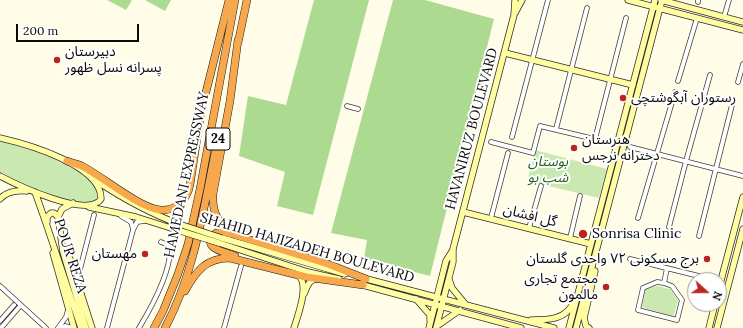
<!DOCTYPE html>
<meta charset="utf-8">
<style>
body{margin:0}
#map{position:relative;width:743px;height:328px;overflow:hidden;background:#fffce7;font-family:Lora,serif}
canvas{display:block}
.north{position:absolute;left:687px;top:272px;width:40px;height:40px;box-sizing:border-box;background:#fff;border:1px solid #9d9d9d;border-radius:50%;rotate:111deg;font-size:11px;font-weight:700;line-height:16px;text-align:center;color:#0a0a0a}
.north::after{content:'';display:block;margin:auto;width:14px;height:18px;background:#bb2521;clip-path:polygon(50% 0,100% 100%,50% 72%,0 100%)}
.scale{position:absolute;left:16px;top:24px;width:123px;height:18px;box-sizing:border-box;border:2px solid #0a0a0a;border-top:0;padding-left:5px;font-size:12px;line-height:14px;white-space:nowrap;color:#0a0a0a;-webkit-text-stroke:3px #fff;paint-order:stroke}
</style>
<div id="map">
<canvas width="743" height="328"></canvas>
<div class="north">N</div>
<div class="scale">200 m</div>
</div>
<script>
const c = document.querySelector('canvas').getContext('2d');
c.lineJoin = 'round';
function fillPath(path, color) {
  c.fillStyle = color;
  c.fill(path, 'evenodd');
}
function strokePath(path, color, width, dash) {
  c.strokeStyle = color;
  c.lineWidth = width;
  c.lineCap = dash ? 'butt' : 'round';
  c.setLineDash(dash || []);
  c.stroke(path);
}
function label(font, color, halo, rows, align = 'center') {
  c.font = font + ' Lora,"Noto Sans Arabic",serif';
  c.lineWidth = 4;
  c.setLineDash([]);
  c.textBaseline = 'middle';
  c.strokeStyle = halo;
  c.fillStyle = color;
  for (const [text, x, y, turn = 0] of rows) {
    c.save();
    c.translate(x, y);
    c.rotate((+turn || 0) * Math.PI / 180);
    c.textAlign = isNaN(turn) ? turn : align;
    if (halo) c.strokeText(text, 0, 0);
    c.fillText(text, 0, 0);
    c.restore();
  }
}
fillPath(new Path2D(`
 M0,141c17,3 103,32 98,54 -6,23 -86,-15 -98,-23z
 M535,150l72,19 -8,29 -72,-17z
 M657,286l13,3 8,11 -4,15 -2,1 -28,-8 -2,-2 3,-16z`), '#cae9b1');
fillPath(new Path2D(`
 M107,0h25l-6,10z
 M145,0h26l-6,11z
 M314,0h55l-56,215 -36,-9 8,-34 -46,-16 9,-60 38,9z
 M393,0h32l69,19 -64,257 -66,-17 3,-19 -36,-7z`), '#acda90');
const street = new Path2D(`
 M698,2v-2
 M724,17l5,-17
 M678,81l19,-63
 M738,82l5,-18
 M347,106l11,3
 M556,129l31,-121
 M512,137l36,-137
 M595,139l31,-121
 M491,142l42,11 7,-27 71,17
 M630,147l113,29
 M121,216l10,6 2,7
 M491,218l17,-65
 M638,218l37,-126
 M669,227l17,-66 24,-86
 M529,228l12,-42
 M699,236l34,-135
 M570,238l10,-42
 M630,259l85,21
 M77,281l17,-66
 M664,283l-7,-1 -14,6 -5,22 39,10 5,-20 -10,-14 -8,-3 3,-15
 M0,286l46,42
 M0,321l14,-16
 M1,328l20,-23
 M58,328l8,-11 2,-7
 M61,328l4,-2 7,2
 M107,328l26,-98 4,-8 7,-1
 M139,328c12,-20 32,-57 31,-80l-2,-3 -7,-3
 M224,328l17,-62`);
const secondary = new Path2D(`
 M628,0l115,30
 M661,0l82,22
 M515,13l7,-13
 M505,53l128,32
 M0,138c26,6 102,27 101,61 -13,20 -84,-14 -101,-23
 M95,180c27,18 54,33 84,44
 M35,192l12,34 34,102
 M0,199c7,-8 17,-9 27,-8
 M73,203l-11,6 -4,8 5,35 23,76
 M89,207l47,10 41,13
 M463,212l128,32
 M47,222v-5l4,-4h3l4,4
 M222,238l123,36
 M219,243l89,29 31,7
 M66,251l4,8 22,69
 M53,253l21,75
 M363,278l191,50
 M449,279l3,9 14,17
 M359,284l162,44
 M719,288l24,-91
 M304,294c3,-6 4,-14 12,-15
 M416,299l14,16v5
 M531,320c17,0 36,0 43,-19
 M437,326l23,-16
 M294,328c4,-13 16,-44 4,-53
 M429,328l17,-67 7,-11
 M436,328l17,-66v-13l61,-234 1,-15
 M569,328l86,-328
 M576,328l86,-328
 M589,328l-3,-2 -2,-8 11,-47
 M709,328l6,-24
 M717,328l26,-99`);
const highway = new Path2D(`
 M238,40l-8,61 -17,93c-1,20 6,31 22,41l93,29 38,15
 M238,43l9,-43
 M67,161c5,2 11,3 15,5 21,11 56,41 78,44 17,1 27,-11 30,-25l11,-73 28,-112
 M231,234l-7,-2 -8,1c-17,15 9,19 19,23
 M185,291c11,-20 21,-33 45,-33l76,19 57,8
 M154,328l9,-17 15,-37 10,-30 12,-55 35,-189
 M165,328c29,-54 38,-116 50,-175`);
strokePath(street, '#3d3d3d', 5.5);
strokePath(secondary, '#2c2c2c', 7);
strokePath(highway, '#1b1b1b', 8);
strokePath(street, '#fff', 4);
strokePath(secondary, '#fffca2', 5.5);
strokePath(highway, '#f7a84d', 7);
const secondaryBridge = new Path2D(`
 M179,224l43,14
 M177,230l42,13`);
strokePath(secondaryBridge, '#2c2c2c', 7, []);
strokePath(secondaryBridge, '#fffca2', 5.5);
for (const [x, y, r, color] of [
 [57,60,4,"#bb2521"],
 [623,98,4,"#bb2521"],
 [574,148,4,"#bb2521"],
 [583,234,5,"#bb2521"],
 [145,254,4,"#bb2521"],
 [707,259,4,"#bb2521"],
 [606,287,4,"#bb2521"]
]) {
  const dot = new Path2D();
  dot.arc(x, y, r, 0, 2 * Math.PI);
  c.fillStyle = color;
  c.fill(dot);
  strokePath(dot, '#fff', 1.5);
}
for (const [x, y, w] of [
 [218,139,24]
]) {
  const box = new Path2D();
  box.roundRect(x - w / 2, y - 11, w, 22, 3);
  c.fillStyle = '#fff';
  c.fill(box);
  strokePath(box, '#0a0a0a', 1);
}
label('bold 13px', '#0a0a0a', null, [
 ["24",218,139]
]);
label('14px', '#0a0a0a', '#fff', [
 ["دبیرستان",65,52],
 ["پسرانه نسل ظهور",65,68],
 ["رستوران آبگوشتچی",631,98],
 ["هنرستان",582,140],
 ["دخترانه نرجس",582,156],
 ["Sonrisa Clinic",592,234],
 ["مهستان",137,254,"right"],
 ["برج مسکونی ۷۲ واحدی گلستان",699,259,"right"],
 ["مجتمع تجاری",598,279,"right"],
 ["مالمون",598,295,"right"]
], 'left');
label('14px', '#0a0a0a', '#fff', [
 ["HAVANIRUZ BOULEVARD",472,129,-75],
 ["HAMEDANI EXPRESSWAY",187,175,-78],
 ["گل افشان",530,216,14],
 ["SHAHID HAJIZADEH BOULEVARD",307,248,16],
 ["POUR REZA",70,256,72]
]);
label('italic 14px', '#24621b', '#fff', [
 ["بوستان",548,162],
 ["شب بو",548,178]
]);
</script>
